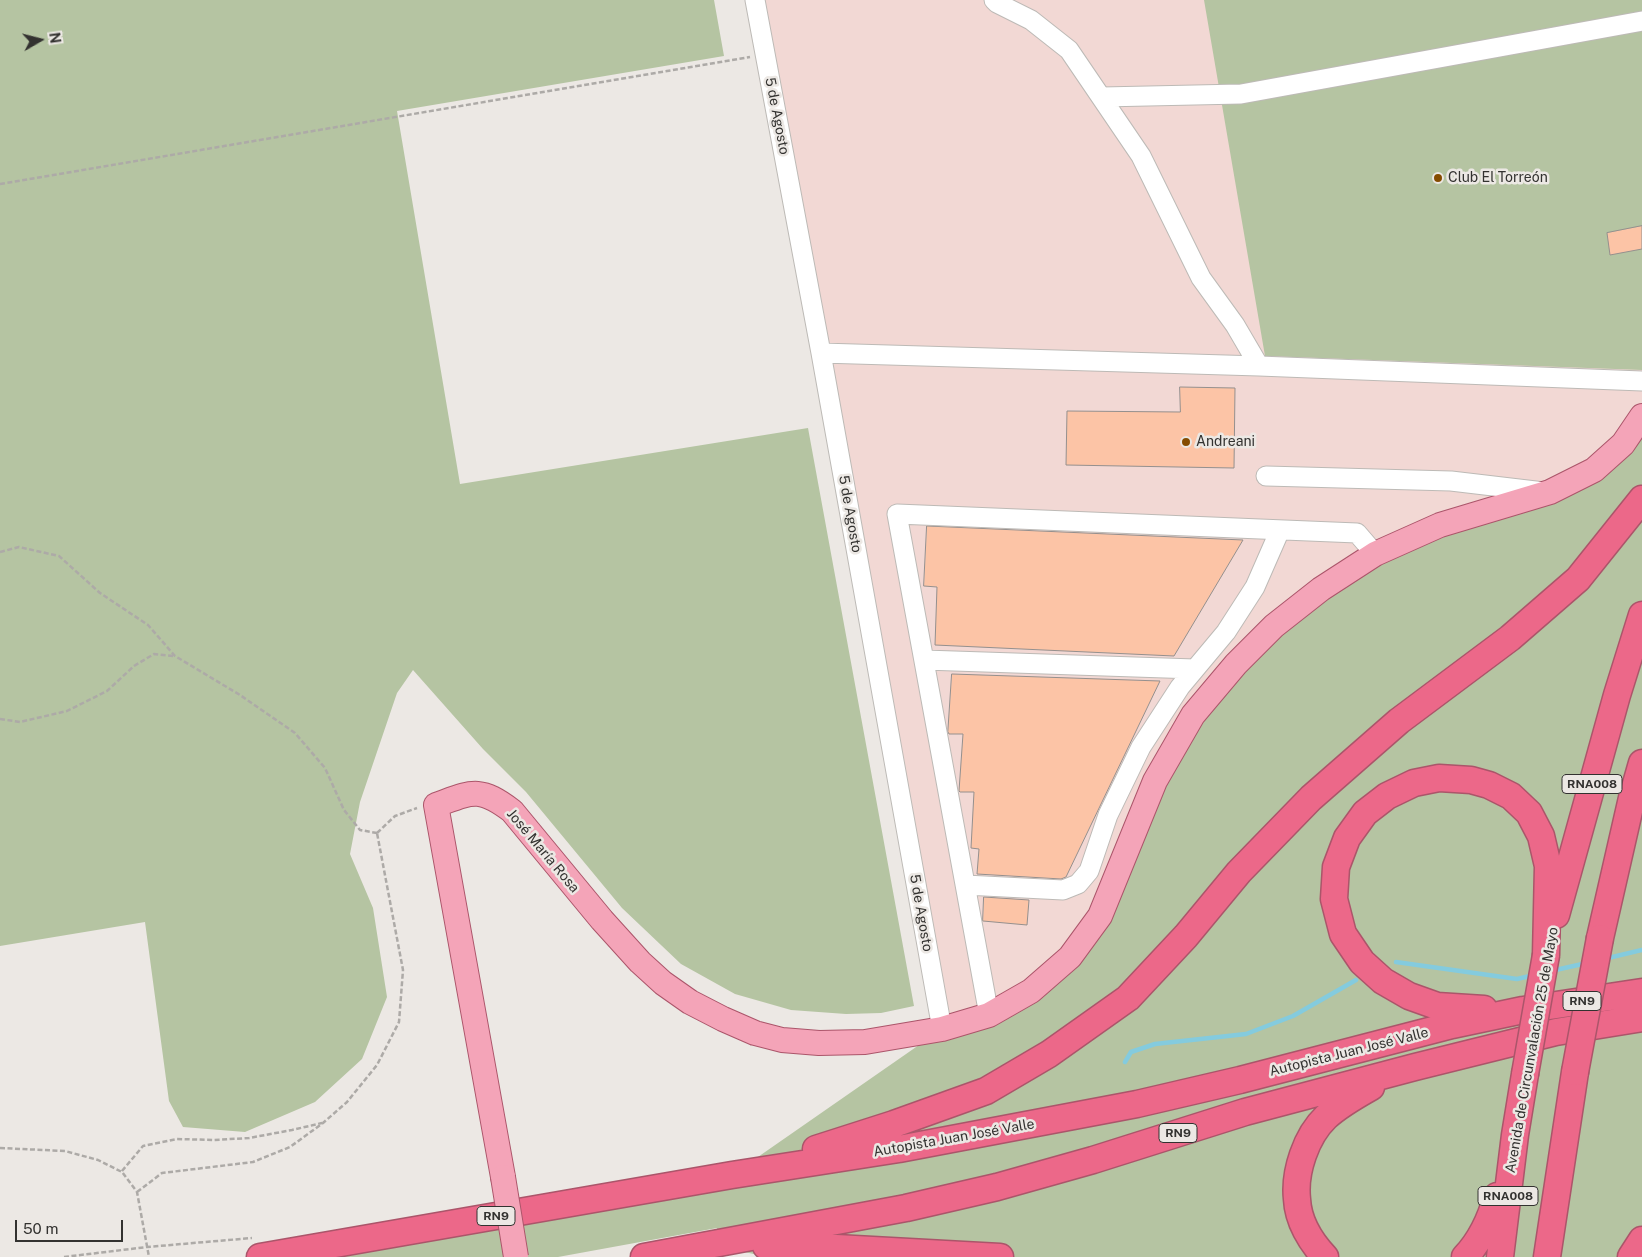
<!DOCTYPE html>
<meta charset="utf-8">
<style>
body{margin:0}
#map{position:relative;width:1642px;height:1257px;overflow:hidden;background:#ece8e4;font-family:"Public Sans",sans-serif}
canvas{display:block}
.north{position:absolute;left:15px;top:15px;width:50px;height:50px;-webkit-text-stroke:4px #ece8e4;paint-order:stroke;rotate:82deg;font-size:14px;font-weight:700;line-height:20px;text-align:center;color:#333230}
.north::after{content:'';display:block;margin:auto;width:18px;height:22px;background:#333230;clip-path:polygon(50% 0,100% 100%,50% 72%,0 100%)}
.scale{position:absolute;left:15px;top:1220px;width:108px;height:22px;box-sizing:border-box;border:2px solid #333230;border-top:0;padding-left:6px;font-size:15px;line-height:18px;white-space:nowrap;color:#333230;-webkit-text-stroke:4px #ece8e4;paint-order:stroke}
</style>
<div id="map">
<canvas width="1642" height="1257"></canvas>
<div class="north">N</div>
<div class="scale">50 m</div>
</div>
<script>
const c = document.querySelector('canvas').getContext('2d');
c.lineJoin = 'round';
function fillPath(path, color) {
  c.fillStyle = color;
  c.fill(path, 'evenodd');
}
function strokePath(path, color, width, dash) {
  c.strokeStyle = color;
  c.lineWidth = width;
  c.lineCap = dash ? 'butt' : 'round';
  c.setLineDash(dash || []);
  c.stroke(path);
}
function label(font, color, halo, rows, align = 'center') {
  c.font = font + ' "Public Sans",sans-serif';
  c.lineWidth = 5;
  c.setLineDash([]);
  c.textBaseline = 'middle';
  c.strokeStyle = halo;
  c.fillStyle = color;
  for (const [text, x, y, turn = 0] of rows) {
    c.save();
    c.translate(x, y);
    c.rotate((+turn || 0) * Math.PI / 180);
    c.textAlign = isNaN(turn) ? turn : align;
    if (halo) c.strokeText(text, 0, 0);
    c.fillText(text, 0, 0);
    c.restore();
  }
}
fillPath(new Path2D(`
 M755,0h887v416l-572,541 -128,72z`), '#f2d8d4');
fillPath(new Path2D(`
 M0,0h714l10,56 -327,55 63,373 348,-56 106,578 -33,7 -35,1 -55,-4 -56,-16 -54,-30 -59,-56 -96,-116 -43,-43 -70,-79 -16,23 -37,109 -10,52 23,54 14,89 -25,62 -47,43 -70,30 -62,-5 -14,-26 -24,-179 -145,24z
 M1204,0h438v370l-377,-14z
 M1642,416v841h-875l-54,-12 4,-17 -159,29h-232l406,-82 210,-146 128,-72 85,-176 81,-117 140,-110 174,-62z`), '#b5c4a2');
strokePath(new Path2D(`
 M1604,959l38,-9
 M1396,962l121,17 17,-4
 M1551,971l36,-8
 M1125,1062l6,-10 24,-8 91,-10 47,-18 63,-36`), '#84cbde', 4.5);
const building = new Path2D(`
 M1642,226v23l-32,6 -3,-22z
 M1180,387l55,1 -1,80 -168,-3 1,-54 113,1z
 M927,526l316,14 -69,116 -239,-11 2,-58 -13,-1z
 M952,674l208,7 -94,196 -5,2 -84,-5 2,-25 -8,-1 3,-56h-14l-1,-1 4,-57h-14l-1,-2z
 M984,897l45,3 -2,25 -44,-4z`);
fillPath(building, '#fcc4a6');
strokePath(building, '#95908e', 1);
const minor = new Path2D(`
 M755,0l66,353 121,676
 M994,0l3,3 34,17 38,30 72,106 60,122 34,47 24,41
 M1102,97l139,-3 401,-73
 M821,353l438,13 383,15
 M1266,476l185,5 93,11
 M924,660l271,9
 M965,885l98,5 15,-6 11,-13 19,-56 33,-68 39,-60 46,-55 29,-45 25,-57
 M989,1015l-92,-501 460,19 18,21`);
const major = new Path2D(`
 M503,1177l-67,-372c36,-13 43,-19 76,6l90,109 38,42 23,21 27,19 33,17 32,14 27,7 37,3 46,-1 77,-13 47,-14 42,-24 39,-34 30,-41 55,-135 38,-66 43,-51 38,-38 47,-37 54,-35 65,-29 110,-33 44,-22 29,-26 19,-28`);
const highway = new Path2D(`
 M1556,915l61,-220 25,-80
 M1600,938l32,-140 10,-35
 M1484,1009l-47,-3 -28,-10 -26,-15 -21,-19 -19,-28 -9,-35 2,-32 11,-29 18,-25 22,-17 27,-13 25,-5 32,2 18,5 22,11 18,17 12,23 7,30 -2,89
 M816,1149l78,-25 92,-33 63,-37 79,-56 58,-62 53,-64 72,-74 88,-77 111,-83 68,-59 64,-80
 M766,1246l52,1 182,10
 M260,1257l472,-82 167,-26 111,-21 127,-24 103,-24 212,-55 71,-15 119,-18
 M644,1257l262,-49 91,-21 96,-27 152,-48 170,-45 141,-35 86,-14
 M1325,1257c-14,-15 -27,-36 -28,-58 -3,-27 9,-63 29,-82 13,-12 29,-21 45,-30
 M1465,1257c16,-17 26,-39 32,-61
 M1500,1257l15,-122 10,-61
 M1547,1257l28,-185
 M1631,1257l11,-17`);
strokePath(minor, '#bdbab6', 21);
strokePath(major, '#ab556a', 26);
strokePath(highway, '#ab556a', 29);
strokePath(new Path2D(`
 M0,184l750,-127
 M0,552l19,-5 40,9 41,37 48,32 27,31 65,39 55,38 30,35 19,42 16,20 17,3
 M0,719l20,3 47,-11 40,-20 27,-25 20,-12 20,2
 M377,833l18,-17 22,-8
 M0,1148l65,3 33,9 24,12 15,20 12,65
 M122,1171l21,-25 34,-7 37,1 35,-2 43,-8 30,-7
 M137,1192l25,-19 91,-11 37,-15 33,-24 24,-21 30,-37 22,-43 4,-52 -26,-137
 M64,1257l83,-10 105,-9`), '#adaaa7', 2.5, [5, 2.5]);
strokePath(minor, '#fff', 19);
strokePath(major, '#f4a4b8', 24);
strokePath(highway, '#ec6889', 26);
const majorBridge = new Path2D(`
 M503,1177l13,80`);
const highwayBridge = new Path2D(`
 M1575,1072l25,-134
 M1525,1074l21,-119`);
strokePath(majorBridge, '#ab556a', 26, []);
strokePath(highwayBridge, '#ab556a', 29, []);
strokePath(majorBridge, '#f4a4b8', 24);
strokePath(highwayBridge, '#ec6889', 26);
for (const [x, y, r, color] of [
 [1438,178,5,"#854c00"],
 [1186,442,5,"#854c00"]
]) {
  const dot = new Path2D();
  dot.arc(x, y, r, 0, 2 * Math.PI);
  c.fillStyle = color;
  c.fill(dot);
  strokePath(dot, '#ece8e4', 2);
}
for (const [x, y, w] of [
 [1592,784,60],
 [1582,1001,38],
 [1178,1133,38],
 [1508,1196,60],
 [496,1216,38]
]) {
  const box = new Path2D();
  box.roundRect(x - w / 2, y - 9.5, w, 19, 4);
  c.fillStyle = '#ece8e4';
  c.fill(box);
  strokePath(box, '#333230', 1);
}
label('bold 12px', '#333230', null, [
 ["RNA008",1592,784],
 ["RN9",1582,1001],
 ["RN9",1178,1133],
 ["RNA008",1508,1196],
 ["RN9",496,1216]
]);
label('14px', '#333230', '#ece8e4', [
 ["5 de Agosto",777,116,79],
 ["5 de Agosto",850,514,80],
 ["José María Rosa",543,851,50],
 ["5 de Agosto",921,913,80],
 ["Avenida de Circunvalación 25 de Mayo",1532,1050,-80],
 ["Autopista Juan José Valle",1349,1052,-14],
 ["Autopista Juan José Valle",954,1138,-10]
]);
label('14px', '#333230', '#ece8e4', [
 ["Club El Torreón",1448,178],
 ["Andreani",1196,442]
], 'left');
</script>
